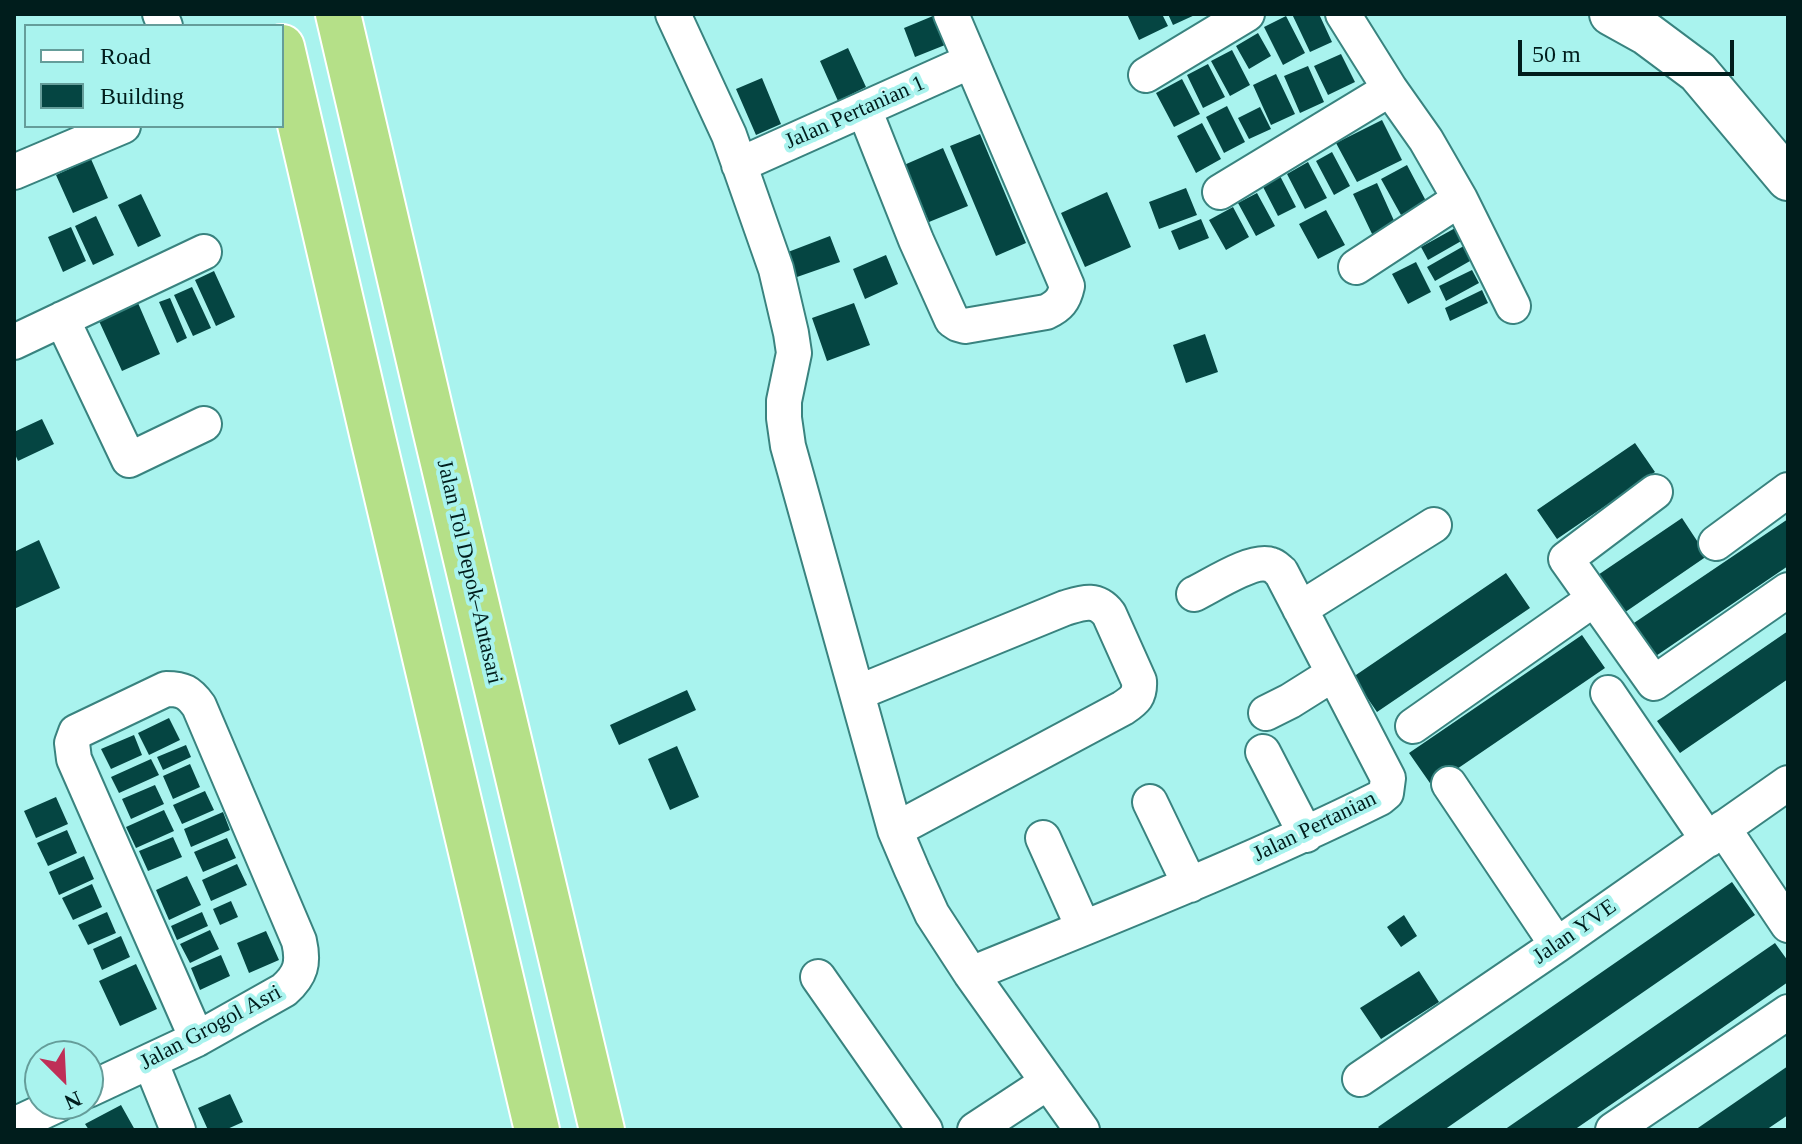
<!DOCTYPE html>
<meta charset="utf-8">
<style>
body{margin:0}
#map{position:relative;width:1802px;height:1144px;overflow:hidden;background:#a9f3ee;font-family:Georgia,serif}
canvas{display:block}
.frame{position:absolute;inset:0;border:16px solid #001d1c;pointer-events:none}
.legend{position:absolute;left:24px;top:24px;width:260px;height:104px;box-sizing:border-box;background:#a9f3ee;border:2px solid #659d9a;margin:0;padding:10px 14px;list-style:none;font-size:24px;color:#001d1c}
.legend li{display:flex;align-items:center;gap:16px;height:40px}
.legend b{width:40px;border:2px solid #659d9a}
.north{position:absolute;left:24px;top:1040px;width:80px;height:80px;box-sizing:border-box;background:#a9f3ee;border:2px solid #659d9a;border-radius:50%;rotate:156deg;font-size:22px;font-weight:700;line-height:32px;text-align:center;color:#001d1c}
.north::after{content:'';display:block;margin:auto;width:28px;height:36px;background:#bf2f57;clip-path:polygon(50% 0,100% 100%,50% 72%,0 100%)}
.scale{position:absolute;left:1518px;top:40px;width:216px;height:36px;box-sizing:border-box;border:4px solid #001d1c;border-top:0;padding-left:10px;font-size:24px;line-height:28px;white-space:nowrap;color:#001d1c;-webkit-text-stroke:6px #a9f3ee;paint-order:stroke}
</style>
<div id="map">
<canvas width="1802" height="1144"></canvas>
<div class="frame"></div>
<ul class="legend">
<li><b style="height:10px;background:#fff"></b>Road</li>
<li><b style="height:22px;background:#054542"></b>Building</li>
</ul>
<div class="north">N</div>
<div class="scale">50 m</div>
</div>
<script>
const c = document.querySelector('canvas').getContext('2d');
c.lineJoin = 'round';
function fillPath(path, color) {
  c.fillStyle = color;
  c.fill(path, 'evenodd');
}
function strokePath(path, color, width, dash) {
  c.strokeStyle = color;
  c.lineWidth = width;
  c.lineCap = dash ? 'butt' : 'round';
  c.setLineDash(dash || []);
  c.stroke(path);
}
function label(font, color, halo, rows, align = 'center') {
  c.font = font + ' Georgia,serif';
  c.lineWidth = 8;
  c.setLineDash([]);
  c.textBaseline = 'middle';
  c.strokeStyle = halo;
  c.fillStyle = color;
  for (const [text, x, y, turn = 0] of rows) {
    c.save();
    c.translate(x, y);
    c.rotate((+turn || 0) * Math.PI / 180);
    c.textAlign = isNaN(turn) ? turn : align;
    if (halo) c.strokeText(text, 0, 0);
    c.fillText(text, 0, 0);
    c.restore();
  }
}
fillPath(new Path2D(`
 M1127,14h35l6,12 -29,14z
 M1168,14h29l-24,11z
 M1292,14h27l13,28 -22,10z
 M933,16l12,29 -30,12 -11,-29z
 M1286,16l19,37 -22,12 -19,-38z
 M1258,33l13,23 -22,13 -13,-23z
 M848,48l18,39 -28,14 -18,-40z
 M1232,50l18,35 -20,11 -19,-35z
 M1341,54l14,28 -27,13 -14,-29z
 M1208,64l17,33 -22,11 -16,-33z
 M1308,66l16,36 -24,11 -16,-37z
 M1276,74l19,40 -24,11 -18,-40z
 M762,78l19,46 -25,11 -20,-46z
 M1182,79l18,35 -26,13 -18,-34z
 M1227,106l18,36 -21,11 -18,-36z
 M1260,107l11,22 -22,10 -11,-21z
 M1382,120l20,40 -45,22 -21,-39z
 M1202,123l19,36 -25,14 -19,-37z
 M980,134l46,109 -30,13 -46,-110z
 M943,148l25,58 -39,16 -25,-57z
 M1332,152l18,34 -16,9 -18,-34z
 M91,159l17,39 -35,15 -17,-38z
 M1308,162l19,36 -22,11 -18,-35z
 M1407,165l19,36 -25,14 -20,-36z
 M1279,174l17,33 -18,9 -17,-33z
 M1377,183l19,42 -23,11 -20,-42z
 M1186,188l11,27 -38,14 -10,-27z
 M1107,192l24,55 -46,20 -24,-54z
 M1257,193l18,33 -19,10 -18,-33z
 M141,194l20,42 -23,11 -20,-42z
 M1233,207l16,30 -23,13 -17,-30z
 M1326,210l19,35 -27,14 -19,-35z
 M96,216l18,39 -21,10 -18,-39z
 M1201,219l8,19 -30,12 -8,-19z
 M71,227l15,34 -23,11 -15,-35z
 M1457,227l6,13 -35,20 -7,-13z
 M830,236l10,26 -43,15 -9,-25z
 M1469,243l8,14 -42,24 -8,-14z
 M886,255l12,29 -33,15 -12,-30z
 M1416,262l15,30 -23,12 -16,-30z
 M1472,270l7,13 -33,18 -7,-15z
 M214,271l21,46 -19,9 -21,-46z
 M192,287l19,41 -18,8 -19,-41z
 M1482,290l6,13 -38,18 -5,-13z
 M170,298l17,40 -10,5 -18,-41z
 M138,303l22,51 -38,17 -23,-50z
 M854,303l16,42 -43,16 -15,-43z
 M1205,334l13,38 -32,11 -13,-38z
 M42,419l12,25 -36,17 -4,-9v-20z
 M1635,443l20,29 -98,67 -20,-29z
 M1682,518l25,38 -86,59 -26,-38z
 M1788,519v47l-138,94 -22,-33z
 M39,540l21,48 -46,21v-57z
 M1506,573l24,35 -153,104 -24,-35z
 M1788,631v48l-108,74 -23,-32z
 M1582,635l23,33 -173,118 -23,-33z
 M687,690l9,20 -77,35 -9,-20z
 M169,718l11,22 -31,15 -11,-22z
 M134,735l8,20 -31,14 -10,-20z
 M186,745l5,12 -28,13 -6,-13z
 M677,746l22,51 -29,13 -22,-51z
 M151,759l8,16 -40,18 -8,-16z
 M190,764l10,23 -27,12 -10,-23z
 M155,785l9,19 -33,15 -9,-20z
 M205,791l9,19 -32,14 -9,-19z
 M56,797l12,27 -32,14 -12,-27z
 M164,810l10,21 -38,17 -10,-21z
 M223,812l7,18 -39,17 -7,-18z
 M67,830l10,23 -29,13 -11,-23z
 M173,837l9,20 -34,14 -9,-20z
 M227,838l9,20 -33,14 -9,-20z
 M84,856l10,23 -35,16 -10,-23z
 M237,864l10,21 -36,16 -9,-21z
 M187,876l14,29 -32,15 -13,-30z
 M1732,882l23,33 -245,169 -66,46h-63l-3,-3z
 M92,884l10,23 -29,13 -11,-22z
 M231,901l7,16 -18,8 -7,-16z
 M107,912l9,21 -28,12 -10,-20z
 M202,912l6,14 -31,14 -6,-14z
 M1404,915l13,21 -16,11 -14,-20z
 M210,930l9,19 -29,14 -10,-19z
 M266,931l13,29 -30,13 -12,-30z
 M121,936l9,21 -28,13 -9,-21z
 M1775,943l13,18v21l-99,69 -115,79h-70z
 M221,955l9,21 -30,14 -9,-22z
 M136,964l21,45 -37,17 -21,-45z
 M1419,971l20,31 -58,37 -21,-31z
 M1788,1066v49l-22,15h-71z
 M230,1094l13,28 -18,8h-17l-10,-22z
 M121,1105l14,25h-46l-4,-6z`), '#054542');
const minor = new Path2D(`
 M160,14l5,12
 M673,14l56,121 47,134 15,64 3,20 -10,48v17l4,28 107,384 17,40 20,44 39,60 111,156
 M1343,14l47,75 36,51 34,59 53,107
 M1146,75l101,-61
 M864,109l52,131 36,80 6,4 7,2 81,-14c13,-6 18,-12 21,-26l-116,-272
 M739,165l232,-104
 M14,172l109,-46
 M1220,192l170,-103
 M1356,267l104,-68
 M62,319l67,141 75,-36
 M14,342l190,-90
 M1655,492l-89,67 88,124 134,-93
 M1716,543l72,-53
 M1300,609l134,-84
 M857,693l208,-85c17,-5 31,-11 44,6l30,67c1,15 -4,19 -16,27l-228,122
 M1608,693l100,147
 M1266,713l24,-12 43,-27
 M1413,726l181,-127
 M1263,752l43,83
 M1449,784l108,161
 M1150,802l40,83
 M1723,828l65,97
 M1043,838l40,89
 M971,974c137,-56 276,-110 409,-176l6,-5 2,-15 -107,-206c-3,-2 -6,-6 -10,-7 -18,-7 -60,21 -77,29
 M818,977l107,153
 M150,1061l28,69
 M1360,1079l197,-134 231,-162
 M88,1090l109,-51 87,-49c17,-15 20,-27 15,-49l-100,-235c-10,-14 -16,-17 -33,-17l-90,43 -4,11 2,16 123,280
 M14,1125l45,-21
 M975,1130l73,-48
 M1613,1130l175,-118`);
const tertiary = new Path2D(`
 M1611,14l36,20 51,38 90,107`);
const motorway = new Path2D(`
 M338,14l96,411 168,705
 M282,47l91,391 164,692`);
strokePath(minor, '#39837f', 38);
strokePath(tertiary, '#39837f', 46);
strokePath(motorway, '#fff', 48);
strokePath(minor, '#fff', 34);
strokePath(tertiary, '#fff', 42);
strokePath(motorway, '#b5e088', 44);
label('22px', '#001d1c', '#a9f3ee', [
 ["Jalan Pertanian 1",855,113,-24],
 ["Jalan Tol Depok–Antasari",469,572,77],
 ["Jalan Pertanian",1315,827,-26],
 ["Jalan YVE",1575,932,-35],
 ["Jalan Grogol Asri",211,1028,-28]
]);
</script>
